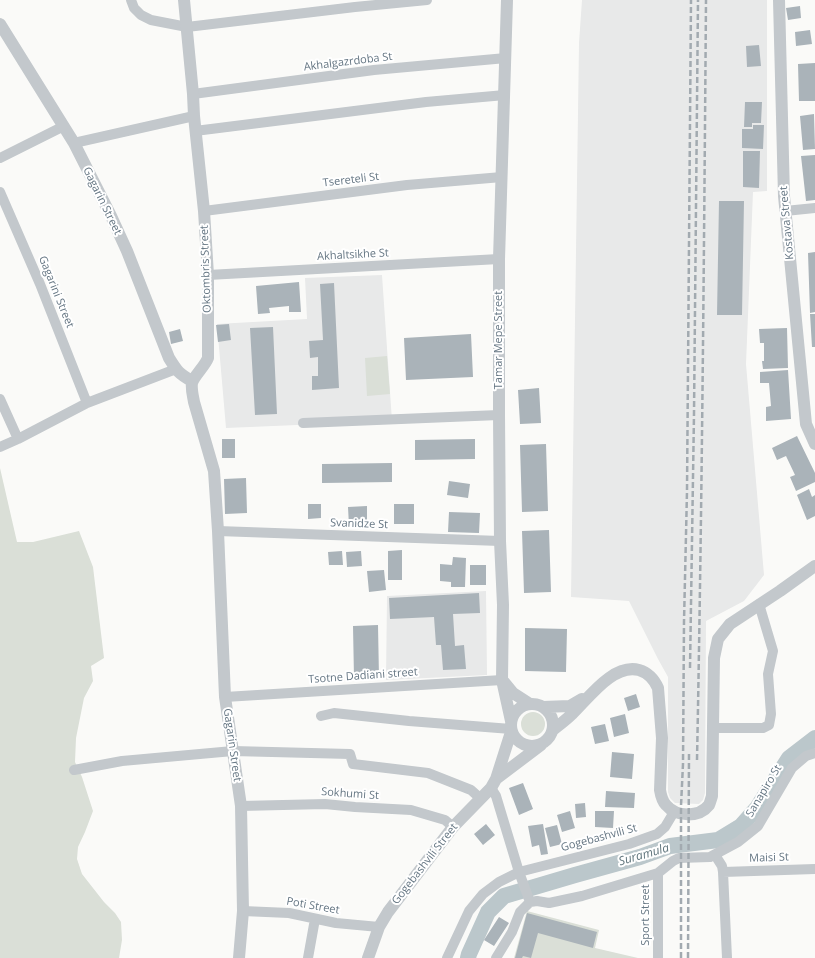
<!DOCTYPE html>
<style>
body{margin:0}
canvas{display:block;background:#fafaf8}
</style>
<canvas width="815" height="958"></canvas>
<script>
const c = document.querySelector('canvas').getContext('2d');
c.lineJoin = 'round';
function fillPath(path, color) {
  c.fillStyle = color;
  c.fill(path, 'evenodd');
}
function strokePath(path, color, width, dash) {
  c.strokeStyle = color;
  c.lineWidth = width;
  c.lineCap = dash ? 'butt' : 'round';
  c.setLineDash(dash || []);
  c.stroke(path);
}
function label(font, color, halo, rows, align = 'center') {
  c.font = font + ' "Open Sans",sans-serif';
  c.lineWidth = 4;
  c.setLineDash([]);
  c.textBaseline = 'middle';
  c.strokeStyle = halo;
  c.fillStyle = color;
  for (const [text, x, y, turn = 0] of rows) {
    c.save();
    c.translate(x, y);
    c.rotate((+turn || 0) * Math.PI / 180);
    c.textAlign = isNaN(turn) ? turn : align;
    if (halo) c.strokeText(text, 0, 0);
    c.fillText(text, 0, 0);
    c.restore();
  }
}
fillPath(new Path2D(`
 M582,0h185v191l-14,1 -7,172 18,211 -20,26 -38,20 -1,172 -2,7 -4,4 -24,-1 -5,-5 -2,-6v-115l-10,-18 -29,-58 -58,-4 8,-554z
 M382,275l10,146 -166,7 -9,-104 90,-5 -2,-41z
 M486,591l1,84 -101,5 1,-84z`), '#e8e9e9');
fillPath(new Path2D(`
 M387,356l3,38 -23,2 -2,-38z
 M0,468l17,74h16l46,-11 14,36 11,91 -13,8 2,15 -9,17 -8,40 -1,24 7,15 11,34 -8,21 -7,15 -1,12 5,15 22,28 11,11 6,9 1,18 -3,18h-119z
 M521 724a12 12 0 1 1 24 0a12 12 0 1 1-24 0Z
 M527,911l72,19 -4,18 43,10h-124z`), '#dadfd7');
strokePath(new Path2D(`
 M468,958l1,-4 19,-42 16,-16 71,-21 65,-18 30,-11 48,-6 23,-14 16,-18 32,-50 26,-20`), '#bbc7cb', 16);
fillPath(new Path2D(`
 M800,6l1,12 -13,2 -2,-12z
 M810,30l2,14 -16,2 -1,-14z
 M759,45l2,21 -14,1 -1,-21z
 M815,63v38h-16l-1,-37z
 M745,102h17l-1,21h-9v4h-8z
 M814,114l1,35 -12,1 -3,-34z
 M753,125h11l-1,24 -21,-1v-19h11z
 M743,151h17l-1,37 -16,-1z
 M815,155v45l-9,1 -5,-45z
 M719,201h25l-2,114h-25z
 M815,252v60l-5,1 -2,-60z
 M299,282l2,30h-12v-6l-20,2 1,5 -12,1 -2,-28z
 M334,283l5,105 -27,2v-14h6v-19l-8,1 -1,-17 14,-1 -3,-56z
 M810,314h5v33h-3z
 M229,324l2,16 -13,2 -2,-17z
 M273,327l4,87 -22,1 -5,-87z
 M787,328l1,40 -25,1 -1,-8h2v-18h-4l-1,-14z
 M180,329l3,12 -12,3 -2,-12z
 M471,334l2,43 -67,3 -2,-42z
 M788,370l3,49 -25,2v-14l5,-1 -2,-23h-9v-11z
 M539,388l2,35 -21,1 -2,-34z
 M797,436l18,37v9l-19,9 -6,-14 5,-2 -9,-19 -9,4 -5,-12z
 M222,439h13v19h-13z
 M475,439v20l-60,1v-20z
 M546,444l2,67 -26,1 -2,-67z
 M392,463v19l-70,1v-19z
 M246,478l1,35 -22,1 -1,-35z
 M449,481l21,3 -2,14 -21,-3z
 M809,489l3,8 3,-2v21l-8,4 -10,-25z
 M308,504h13v14l-13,1z
 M394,504h20v20h-20z
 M367,506v20h-18l-1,-19z
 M449,512l31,1 -1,20 -31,-1z
 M549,530l2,62 -27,1 -2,-62z
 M402,550v30h-14v-29z
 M342,551l1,14h-14l-1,-13z
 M361,551l1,15 -15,1 -1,-15z
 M453,557l13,1 -1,29h-14v-5l-11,-1v-17l12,1z
 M470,565h16v20h-16z
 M384,570l2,20 -17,2 -2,-21z
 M479,593l1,20 -27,1 2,32 9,-1 2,24 -23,1 -2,-25h-5l-2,-28 -44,2 -1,-21z
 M378,625l1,53h-25l-1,-52z
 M525,628l42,1 -1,43 -41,-1z
 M636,694l4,13 -12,4 -4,-13z
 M625,714l4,19 -15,4 -4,-19z
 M605,724l4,17 -14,3 -4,-17z
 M612,752l22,2 -2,25 -22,-2z
 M523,783l10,26 -14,6 -10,-27z
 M606,791l29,2 -1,15 -29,-1z
 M585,803l1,14 -10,1 -1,-14z
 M570,811l5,17 -13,4 -5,-17z
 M595,811h19l-1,17 -18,-1z
 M486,824l9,11 -12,10 -9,-11z
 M543,824l5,30 -7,1 -2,-10 -7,2 -4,-21z
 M557,825l5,19 -12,3 -5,-19z
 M527,913l70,19 -4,16 -55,-15 -7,25 -8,-2 -1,2h-7z
 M499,917l10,6 -15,23 -10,-6z`), '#aab3b9');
strokePath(new Path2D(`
 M131,0l3,8 7,7 10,5 36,7 168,-20 72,-7
 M193,94l181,-24 132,-12
 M195,131l231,-29 79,-7
 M74,143l120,-27
 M0,158l64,-32
 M0,192l40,92 47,119
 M204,211l203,-26 95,-8
 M785,211l30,-3
 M208,275l291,-16
 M0,399l18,40
 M303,423l196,-8
 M0,447l18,-8 69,-36 89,-34
 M218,531l282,10
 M225,697l277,-17
 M321,716l13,-3 75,8 102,8
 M713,728h50l6,-3 2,-11 -3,-40 5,-23 -14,-47
 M74,770l48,-9 111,-10 117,3 3,10 75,9 43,17 10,9
 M491,788l5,8 23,76 11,30 7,-1 12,2 33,-7 76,-23 15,-12 6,-3 31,-1 28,-15 20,-16 34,-58 14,-12 9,-3
 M241,806l84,-2 30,3 56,3 34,10 8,7
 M715,855l7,11 1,6 4,86
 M723,872l92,-3
 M658,873v85
 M243,911l46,2 47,10 43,4
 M308,958l7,-39
 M447,958l22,-47 14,-17 16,-12 20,-10 110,-28 28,-10 8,-7 9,-15
 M496,958l16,-26 8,-20 10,-10`), '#c3c8cc', 10);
strokePath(new Path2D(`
 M184,0l9,94 1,22 10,95 4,64v83c-3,8 -14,18 -16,25 -1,6 1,13 2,19l20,69 4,60 7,166 16,109 2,105 -4,47
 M507,0l-8,259v156l1,126 3,64 -1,75 9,41
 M779,0l5,196 22,228 9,20
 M0,24l74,119 37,73 16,35 42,107c8,13 10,16 23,23
 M504,682l9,11 17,11
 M511 725a21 21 0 1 1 42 0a21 21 0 1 1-42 0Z
 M543,707l27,-1 12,-7
 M553,730c6,-5 13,-10 19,-16 16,-15 41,-51 67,-44 10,3 15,9 19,18l4,50 -2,52c1,6 2,11 6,15 10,12 33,13 43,0 1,-2 2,-6 3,-9l2,-138 4,-19 12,-15 50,-33 35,-25
 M496,779l45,-34
 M368,958l11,-31 9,-15 65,-85 38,-39 5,-9 15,-47`), '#c3c8cc', 12);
strokePath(new Path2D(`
 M690,668l4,-254 4,-414
 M697,760c5,-253 7,-507 9,-760
 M681,958v-152l2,-42 1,-142 3,-131 4,-491
 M688,958l1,-204`), '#a2aab0', 2.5, [6, 3]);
label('11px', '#657683', '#fff', [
 ["Akhalgazrdoba St",348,62,-7],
 ["Tsereteli St",351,180,-7],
 ["Gagarin Street",102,201,64],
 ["Kostava Street",787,223,-95],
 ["Akhaltsikhe St",353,255,-3],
 ["Oktombris Street",206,269,-92],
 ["Gagarini Street",56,292,68],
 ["Tamar Mepe Street",499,340,-90],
 ["Svanidze St",359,524,2],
 ["Tsotne Dadiani street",363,676,-4],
 ["Gagarin Street",232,745,82],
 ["Sanapiro St",764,791,-59],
 ["Sokhumi St",350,794,4],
 ["Gogebashvili St",599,838,-15],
 ["Maisi St",769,858,-2],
 ["Gogebashvili Street",425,864,-52],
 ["Poti Street",313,906,10],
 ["Sport Street",646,915,-90]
]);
label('italic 12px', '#60757c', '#fff', [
 ["Suramula",644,855,-16]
]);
</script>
